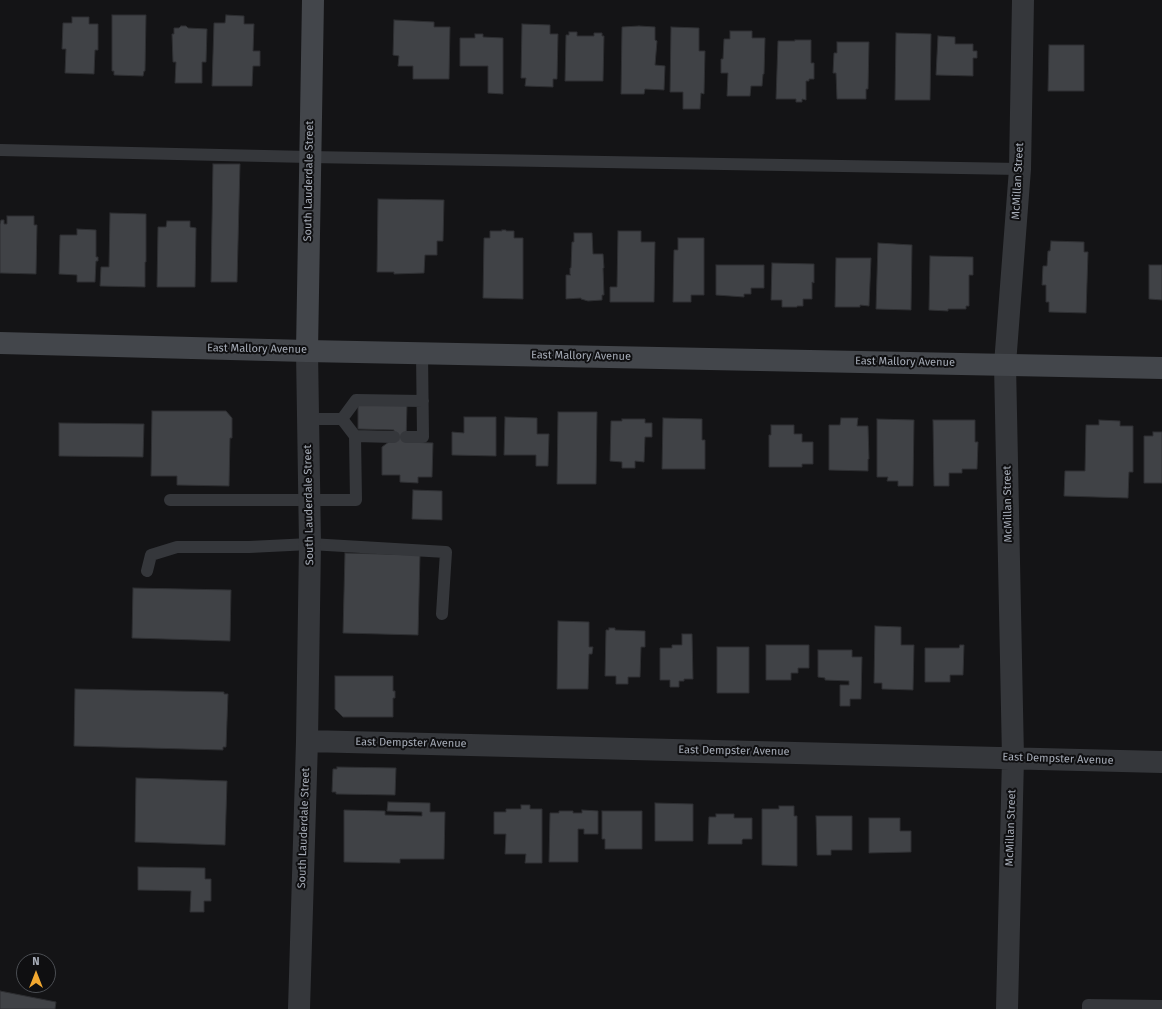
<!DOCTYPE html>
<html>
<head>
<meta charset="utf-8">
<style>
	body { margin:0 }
	#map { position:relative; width:1162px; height:1009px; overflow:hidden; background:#141416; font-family:"Fira Sans",sans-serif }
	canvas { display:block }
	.north { position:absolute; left:16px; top:953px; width:40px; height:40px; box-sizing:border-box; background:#0f0f11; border:1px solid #4b4e53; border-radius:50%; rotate:0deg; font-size:11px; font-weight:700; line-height:16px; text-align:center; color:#a6acb7 }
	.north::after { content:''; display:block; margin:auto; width:14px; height:18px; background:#f2a830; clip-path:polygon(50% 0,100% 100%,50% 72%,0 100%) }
</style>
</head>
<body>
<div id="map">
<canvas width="1162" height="1009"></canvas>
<div class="north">N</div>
</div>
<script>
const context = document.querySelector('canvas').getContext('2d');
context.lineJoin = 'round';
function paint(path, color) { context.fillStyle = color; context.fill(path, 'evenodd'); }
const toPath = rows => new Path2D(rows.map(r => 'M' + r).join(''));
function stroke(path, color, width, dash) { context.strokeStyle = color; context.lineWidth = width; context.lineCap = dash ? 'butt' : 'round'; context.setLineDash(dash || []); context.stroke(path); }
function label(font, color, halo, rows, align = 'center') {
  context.font = font + ' "Fira Sans",sans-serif'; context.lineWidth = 4; context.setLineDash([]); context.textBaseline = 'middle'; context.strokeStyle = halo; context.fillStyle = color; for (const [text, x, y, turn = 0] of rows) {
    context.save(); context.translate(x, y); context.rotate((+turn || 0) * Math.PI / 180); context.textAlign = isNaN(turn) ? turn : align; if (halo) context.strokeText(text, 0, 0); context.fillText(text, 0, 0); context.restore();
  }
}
const building = toPath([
	[112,15,146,15,145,71,144,71,143,76,114,75,114,71,112,71,112,15],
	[226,15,244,16,244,24,254,24,253,51,260,51,260,66,253,66,252,86,212,86,214,23,225,23,226,15],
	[72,17,89,17,89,24,98,24,98,50,95,50,94,74,65,73,66,49,62,49,63,23,72,23,72,17],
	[394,20,434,22,434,27,450,27,449,79,413,79,413,66,398,66,399,56,393,55,394,20],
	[522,24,550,25,550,34,558,34,557,79,553,79,553,87,525,86,526,78,521,78,522,24],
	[181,26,186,26,188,28,207,29,206,62,202,62,202,83,175,83,176,62,173,62,172,34,174,34,174,28,179,28,181,26],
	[639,26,655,27,655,40,657,41,655,65,665,66,664,90,645,89,644,94,621,94,622,27,639,26],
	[671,27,699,28,699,51,705,51,704,94,701,93,700,109,683,109,683,92,670,92,671,27],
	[730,31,752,31,752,38,765,38,764,74,763,74,762,86,751,86,750,96,727,96,728,73,721,73,721,59,723,59,724,39,730,39,730,31],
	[569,32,577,32,577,36,594,36,594,33,602,33,602,36,604,36,603,81,565,81,566,35,569,35,569,32],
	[896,33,931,34,930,100,895,100,896,33],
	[475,34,483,34,483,37,503,38,503,94,488,93,488,66,460,66,460,38,475,38,475,34],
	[938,36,955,37,955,44,973,44,973,51,977,51,977,58,973,58,973,76,936,75,938,36],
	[795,40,811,40,811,63,814,63,814,79,809,79,809,81,806,81,806,100,802,99,802,102,796,102,796,99,776,99,778,41,795,41,795,40],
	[837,42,869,42,868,89,866,89,866,99,837,99,836,73,833,73,834,53,837,53,837,42],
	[1049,45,1084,45,1084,91,1048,91,1049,45],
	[213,164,240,164,237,282,211,282,213,164],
	[378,199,444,200,443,241,437,241,437,255,425,255,424,273,394,274,394,272,377,272,378,199],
	[110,213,146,214,146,262,145,262,145,287,100,286,101,267,109,267,110,213],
	[7,216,34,216,34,225,37,225,36,274,0,273,0,224,1,220,4,220,4,224,7,224,7,216],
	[167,221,190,221,190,227,196,228,195,287,157,287,158,227,166,227,167,221],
	[77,229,96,230,96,257,98,257,98,261,96,261,95,282,77,282,77,275,59,274,60,235,77,235,77,229],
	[502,230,506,230,506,231,514,231,514,238,523,238,523,299,483,298,484,238,490,238,490,231,502,231,502,230],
	[618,231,641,231,641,242,655,242,654,302,610,302,610,287,617,287,618,231],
	[574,233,592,233,593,254,603,254,604,268,603,268,604,295,602,295,602,300,588,301,581,299,581,298,566,299,566,275,571,275,570,274,570,268,571,268,572,242,574,242,574,233],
	[678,238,704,238,704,295,691,295,691,302,673,302,674,250,678,250,678,238],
	[1051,241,1084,242,1084,252,1088,252,1086,313,1049,312,1049,302,1046,302,1046,285,1042,285,1043,266,1047,266,1048,251,1050,251,1051,241],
	[878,243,912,245,911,310,876,309,878,243],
	[930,256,973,257,973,275,969,275,969,306,966,306,966,309,948,309,948,311,929,310,930,256],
	[836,258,871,258,869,306,860,305,860,307,835,307,836,258],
	[772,263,814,264,814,283,812,282,812,299,803,299,803,306,797,306,797,307,782,307,782,300,771,300,772,263],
	[716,265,764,265,764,288,751,288,751,294,744,294,744,297,716,295,716,265],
	[1149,265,1162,265,1162,300,1149,299,1149,265],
	[358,403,407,404,406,442,433,443,432,477,418,477,418,483,400,482,400,475,382,475,382,447,390,441,394,441,394,430,358,429,358,403],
	[152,411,226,411,232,418,232,438,230,438,229,486,177,485,177,476,151,476,152,411],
	[558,412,597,412,596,484,557,484,558,412],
	[464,417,496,417,496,456,452,455,452,432,464,433,464,417],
	[505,417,537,418,537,434,549,434,548,466,536,466,536,455,504,455,505,417],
	[663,418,702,419,702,440,705,440,705,469,662,469,663,418],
	[841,418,858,418,857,426,868,426,869,459,868,459,868,471,829,470,829,425,840,425,841,418],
	[622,419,645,419,645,423,652,423,652,437,645,437,644,462,635,461,635,468,622,468,622,462,610,461,611,421,622,421,622,419],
	[877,419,914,420,913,486,898,486,898,481,887,481,888,477,877,477,877,419],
	[933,420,975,420,975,442,978,442,977,469,962,469,962,473,949,473,949,486,934,486,933,420],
	[1099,420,1120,421,1120,426,1133,426,1133,472,1129,472,1128,498,1064,496,1065,471,1085,471,1086,425,1099,425,1099,420],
	[59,423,144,424,143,457,59,456,59,423],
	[771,425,794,425,794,434,802,434,802,442,813,442,813,464,802,464,802,467,769,467,769,435,771,435,771,425],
	[1153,432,1162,432,1162,483,1144,483,1144,436,1153,436,1153,432],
	[413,490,442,491,442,520,412,519,413,490],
	[345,553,420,555,418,635,343,633,345,553],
	[133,588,231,590,230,641,132,638,133,588],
	[558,621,589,622,589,647,593,647,592,654,589,654,588,689,557,689,558,621],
	[875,626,901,627,901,645,914,645,913,690,882,689,882,683,874,683,875,626],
	[609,628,615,628,615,630,645,631,645,647,641,647,640,677,628,677,628,684,616,684,616,676,605,676,606,630,609,630,609,628],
	[682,634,692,634,693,679,684,679,684,681,679,681,679,687,670,687,670,680,660,680,660,648,672,648,672,645,682,645,682,634],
	[766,645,809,645,809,668,798,668,798,673,791,673,791,680,766,680,766,645],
	[960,645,964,645,963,675,950,675,950,682,925,682,925,648,959,648,960,645],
	[717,647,749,647,749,693,717,693,717,647],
	[818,650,852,650,852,657,862,657,861,699,850,699,850,706,840,706,840,685,849,685,849,681,825,680,825,678,818,677,818,650],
	[335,676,393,676,393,691,395,691,395,698,393,698,393,717,343,717,335,709,335,676],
	[75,689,224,692,224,694,228,694,226,747,223,747,223,750,74,746,75,689],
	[337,767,396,768,395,795,336,794,336,792,332,792,333,769,337,769,337,767],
	[136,778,227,781,225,845,135,842,136,778],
	[388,802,430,803,430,812,445,812,444,859,400,859,400,863,344,862,344,810,385,811,385,815,422,816,422,812,387,811,388,802],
	[655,803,693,804,693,841,655,841,655,803],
	[521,805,530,805,530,809,542,809,542,863,525,863,526,854,505,854,506,834,494,834,494,812,506,812,506,809,521,809,521,805],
	[779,806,794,806,794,816,797,816,797,866,762,865,762,809,779,809,779,806],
	[582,810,598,811,598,834,584,834,584,829,578,829,578,862,549,862,550,813,559,813,559,811,573,811,573,813,582,813,582,810],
	[602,811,642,811,642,849,605,849,605,839,602,839,602,811],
	[716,814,734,814,734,818,752,818,752,839,743,839,742,840,742,844,708,844,709,817,716,817,716,814],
	[816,816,852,816,852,850,831,850,831,855,817,855,816,816],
	[869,818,900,818,900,831,911,831,911,852,869,853,869,818],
	[138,867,205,868,205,879,211,879,211,901,204,901,204,912,190,912,191,891,138,890,138,867],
	[0,991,56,1002,55,1009,0,1009,0,991]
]);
const lane = toPath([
	[0,150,309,157,1020,169],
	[308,419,342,419,355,436,394,437],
	[342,419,356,400,423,401],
	[406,437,423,437,422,353],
	[170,500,356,500,355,436],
	[147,571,151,555,177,547,249,547,310,544,446,552,442,614],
	[1088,1009,1088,1005,1162,1006]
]);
const street = toPath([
	[307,741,1162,762],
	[299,1009,307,741,310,544,307,351],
	[1007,1009,1013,758,1005,364,1020,169,1023,0]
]);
const secondary = toPath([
	[0,343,307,351,1162,368],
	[307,351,313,0]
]);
const streetNames = [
	["South Lauderdale Street",309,181,-89],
	["McMillan Street",1018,181,-87],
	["East Mallory Avenue",257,349,1],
	["East Mallory Avenue",581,356,1],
	["East Mallory Avenue",905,362,1],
	["McMillan Street",1008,504,-91],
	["South Lauderdale Street",309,505,-91],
	["East Dempster Avenue",411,743,1],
	["East Dempster Avenue",734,751,1],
	["East Dempster Avenue",1058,759,2],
	["South Lauderdale Street",304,828,-88],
	["McMillan Street",1011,828,-88]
];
paint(building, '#404246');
stroke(building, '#2e2f32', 1);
stroke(lane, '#35373b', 12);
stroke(street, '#35373b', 22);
stroke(secondary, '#43464b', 22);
label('11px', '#a6acb7', '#0f0f11', streetNames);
</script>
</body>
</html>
